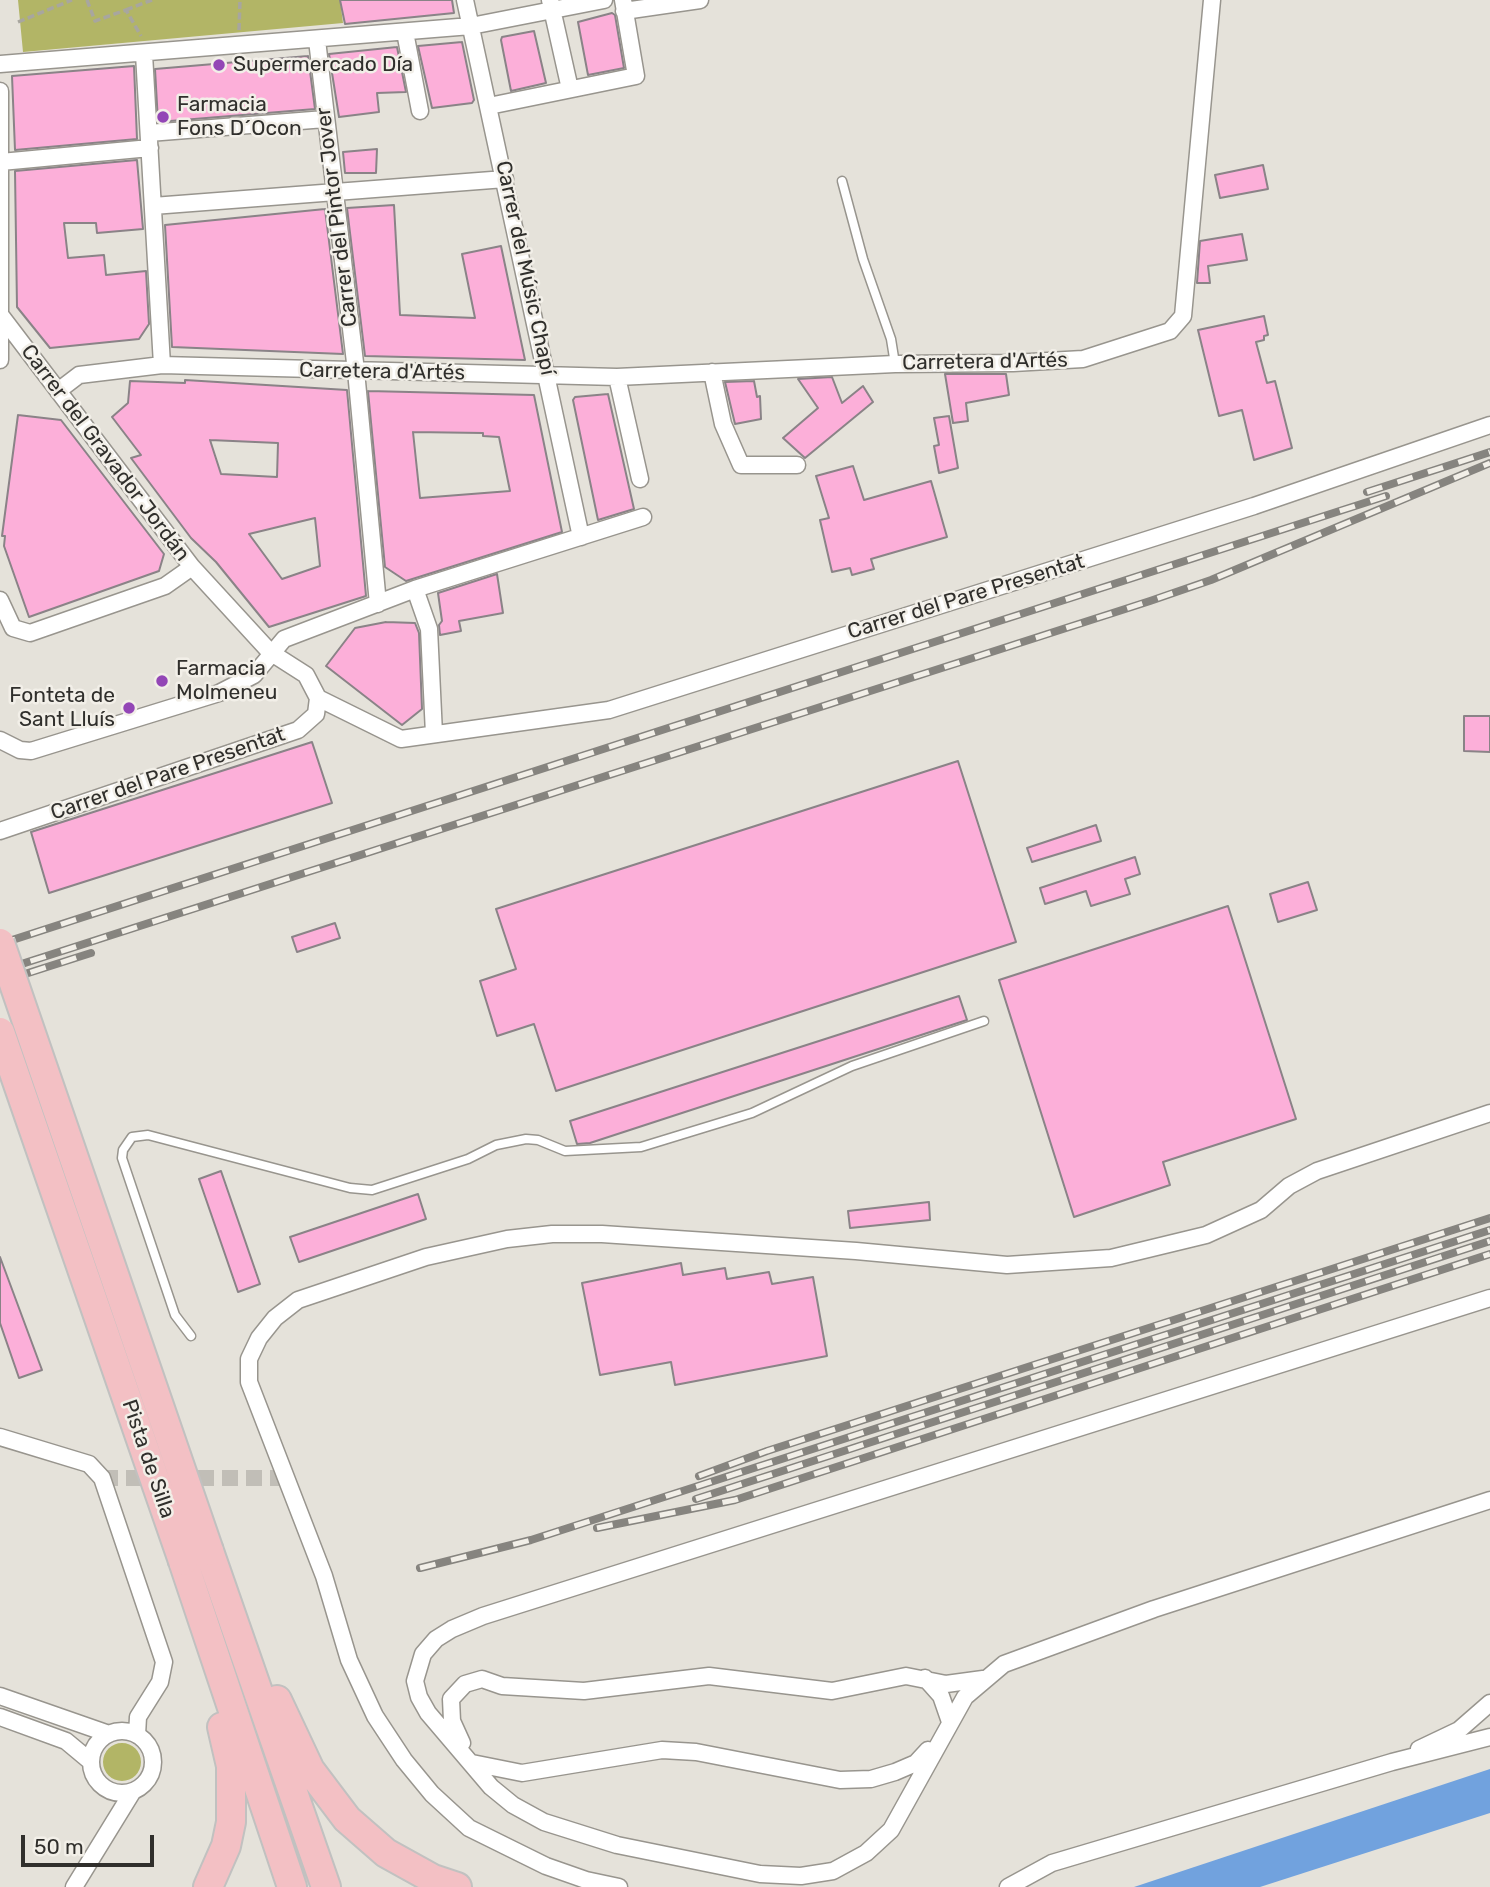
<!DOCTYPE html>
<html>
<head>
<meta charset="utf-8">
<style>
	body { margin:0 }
	#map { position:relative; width:1490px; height:1887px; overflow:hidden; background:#e5e2da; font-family:Rubik,sans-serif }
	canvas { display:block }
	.scale { position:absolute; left:21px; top:1835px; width:133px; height:32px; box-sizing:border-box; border:4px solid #302f2c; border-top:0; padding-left:9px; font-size:21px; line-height:24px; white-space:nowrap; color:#302f2c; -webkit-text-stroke:5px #f2efe8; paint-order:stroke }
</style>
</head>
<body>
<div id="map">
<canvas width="1490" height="1887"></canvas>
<div class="scale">50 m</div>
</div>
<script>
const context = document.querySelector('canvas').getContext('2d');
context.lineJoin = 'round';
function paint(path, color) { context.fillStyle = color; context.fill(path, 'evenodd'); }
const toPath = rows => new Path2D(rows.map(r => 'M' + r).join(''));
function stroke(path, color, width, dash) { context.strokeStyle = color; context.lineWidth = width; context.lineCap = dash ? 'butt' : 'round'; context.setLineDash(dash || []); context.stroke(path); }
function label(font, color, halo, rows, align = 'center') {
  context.font = font + ' Rubik,sans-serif'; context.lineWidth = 5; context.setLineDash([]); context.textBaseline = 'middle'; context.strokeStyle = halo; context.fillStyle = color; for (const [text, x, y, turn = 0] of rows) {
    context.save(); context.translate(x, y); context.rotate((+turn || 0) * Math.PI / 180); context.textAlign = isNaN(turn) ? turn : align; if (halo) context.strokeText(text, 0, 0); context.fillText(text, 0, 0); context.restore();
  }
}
const green = toPath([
	[18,0,340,0,343,23,23,52],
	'103 1762a19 19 0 1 1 38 0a19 19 0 1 1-38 0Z'
]);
const water = toPath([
	[1490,1769,1490,1813,1260,1887,1134,1887]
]);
const building = toPath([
	[340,0,452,0,454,13,345,24,340,0],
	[612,13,615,15,624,68,588,75,578,22,612,13],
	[534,31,546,83,511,91,501,40,502,37,534,31],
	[462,42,474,100,472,103,432,108,418,46,462,42],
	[397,47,406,92,377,93,379,112,339,117,329,54,397,47],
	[308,56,315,109,158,122,155,69,308,56],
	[134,66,137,139,15,150,12,76,134,66],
	[377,149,376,173,345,173,343,152,377,149],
	[137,160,143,229,97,233,96,223,64,223,68,258,104,255,106,275,146,271,149,324,139,339,50,348,17,307,15,171,137,160],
	[1263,165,1268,189,1220,198,1215,175,1263,165],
	[394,205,400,315,475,318,462,254,501,246,525,360,365,356,347,208,394,205],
	[325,209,343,354,172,347,165,225,325,209],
	[1242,234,1247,260,1208,266,1210,283,1197,283,1200,241,1242,234],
	[1264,316,1268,335,1264,336,1264,340,1256,342,1267,383,1275,381,1292,448,1254,460,1242,410,1219,416,1198,330,1264,316],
	[945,374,1006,374,1009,395,966,403,968,421,953,423,945,374],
	[832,377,842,403,863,386,873,402,805,458,783,438,818,408,798,379,832,377],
	[185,380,347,390,366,596,269,627,216,562,191,538,131,458,141,455,112,417,128,403,130,381,185,383,185,380],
	[210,440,278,443,277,477,221,474,210,440],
	[315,518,320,566,282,579,249,534,315,518],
	[754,381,757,397,760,396,761,419,735,424,725,382,754,381],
	[368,391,534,395,562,532,406,581,385,567,368,391],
	[413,432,483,433,483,436,499,437,510,491,420,498,413,432],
	[608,394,634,509,598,520,573,400,575,397,608,394],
	[18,415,61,420,164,554,159,571,29,617,4,546,5,536,2,536,18,415],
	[949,416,958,468,939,473,934,446,939,445,934,418,949,416],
	[853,466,864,500,931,481,947,537,871,559,874,569,852,575,850,568,832,572,820,520,829,518,816,476,853,466],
	[497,574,503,613,459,621,461,631,440,635,439,625,442,621,438,593,497,574],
	[386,622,415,623,419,633,422,709,402,725,326,666,355,628,386,622],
	[1464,716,1490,716,1490,752,1464,751,1464,716],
	[312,742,332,803,49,893,31,832,312,742],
	[958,761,1016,942,556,1091,534,1024,497,1036,480,981,516,969,496,909,958,761],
	[1096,825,1101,841,1032,862,1027,848,1096,825],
	[1135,857,1140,874,1125,879,1130,894,1091,906,1086,891,1045,904,1040,888,1135,857],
	[1308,882,1317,910,1278,922,1270,894,1308,882],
	[1228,906,1296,1119,1163,1162,1170,1185,1074,1217,999,980,1228,906],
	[335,923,340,938,297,952,292,937,335,923],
	[959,996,967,1020,590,1143,577,1144,570,1121,959,996],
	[221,1171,260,1284,238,1292,199,1179,221,1171],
	[418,1194,426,1219,299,1262,290,1237,418,1194],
	[929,1202,930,1220,850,1228,848,1211,929,1202],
	[0,1257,42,1370,19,1378,0,1323,0,1257],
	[681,1263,683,1275,725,1268,727,1279,769,1272,772,1284,813,1277,827,1356,675,1385,671,1362,600,1375,582,1283,681,1263]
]);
const streetTunnel = toPath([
	[102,1478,287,1478]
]);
const path = toPath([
	[87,0,95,21,126,10,141,36],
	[126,10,152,0],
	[18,22,72,0],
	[239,30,240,0]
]);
const lane = toPath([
	[842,181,863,259,891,339,895,364],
	[191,1336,175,1315,122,1158,123,1150,132,1137,148,1135,350,1188,372,1190,468,1159,496,1145,526,1139,538,1140,565,1151,641,1147,752,1113,852,1066,984,1021]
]);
const street = toPath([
	[465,0,581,537],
	[550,0,570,89],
	[624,11,700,0],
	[405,32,420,111],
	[317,40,356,371,378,604],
	[144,54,162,365],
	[0,64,471,26,604,0],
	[0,91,0,360],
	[489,106,636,76,623,0],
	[149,133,325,119],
	[1,162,150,148],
	[153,206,505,179],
	[712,372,723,424,741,465,797,465],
	[617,377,640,479],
	[58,391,79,375,162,365,617,377,895,364,1013,363,1083,359,1170,331,1183,316,1212,0],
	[415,589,429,629,434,734],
	[0,600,13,628,30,633,165,586,192,567],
	[318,698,401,739,609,710,1254,506,1490,425],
	[0,740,20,750,31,751,219,693,254,675,284,639,415,589,643,517],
	[0,831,298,730,316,714,318,698,306,675,270,652,192,567,2,317],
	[1490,1298,483,1616,452,1629,436,1639,423,1654,415,1681,419,1697,428,1713,491,1787,513,1805,544,1822,617,1845,760,1874,801,1876,833,1871,866,1853,891,1830,965,1697,1004,1664,1154,1609,1490,1500],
	[0,1437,89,1464,102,1478,164,1662,160,1682,138,1717,137,1735],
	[925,1678,941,1696,950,1722],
	[0,1696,109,1734],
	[0,1717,66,1741,90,1761],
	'91 1762a31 31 0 1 1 62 0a31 31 0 1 1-62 0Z',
	[462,1743,452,1721,451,1699,465,1684,482,1679,502,1686,584,1691,709,1676,832,1691,906,1676,946,1684,983,1679],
	[1419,1749,1459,1730,1490,1703],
	[472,1763,522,1773,662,1750,696,1752,840,1780,871,1779,895,1772,916,1763,928,1750],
	[74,1887,133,1791],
	[619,1887,586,1880,546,1866,469,1828,432,1794,404,1760,375,1716,349,1660,324,1576,249,1382,249,1359,259,1338,275,1318,298,1300,426,1257,507,1239,552,1234,602,1234,856,1251,1007,1265,1111,1258,1206,1235,1261,1210,1289,1186,1317,1171,1490,1113],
	[1008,1887,1052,1863,1392,1762,1490,1737]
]);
const highway = toPath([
	[209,1551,326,1887],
	[183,1561,292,1887],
	[277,1700,310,1770,347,1819,386,1853,433,1879,457,1887],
	[208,1887,226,1846,231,1822,231,1766,222,1727]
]);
const rail = toPath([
	[1367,492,1490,452],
	[0,944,1386,496],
	[0,971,1150,601,1211,580,1490,463],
	[0,982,91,953],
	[699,1476,767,1451,1490,1218],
	[696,1499,1490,1241],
	[597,1528,735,1500,1490,1254],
	[420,1568,531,1540,1490,1230]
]);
const highwayBridge = toPath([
	[0,943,209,1551],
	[0,1032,183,1561]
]);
const markers = [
	[219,65,7,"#9346b6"],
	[163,117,7,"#9346b6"],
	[162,681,7,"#9346b6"],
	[129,708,7,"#9346b6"]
];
const poiNames = [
	["Supermercado Día",233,65],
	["Farmacia",177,105],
	["Fons D´Ocon",177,129],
	["Farmacia",176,669],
	["Molmeneu",176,693],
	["Fonteta de",115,696,"right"],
	["Sant Lluís",115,720,"right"]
];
const streetNames = [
	["Carrer del Pintor Jover",337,217,-97],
	["Carrer del Músic Chapí",525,268,78],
	["Carretera d'Artés",985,362,-1],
	["Carretera d'Artés",382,372,1],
	["Carrer del Gravador Jordán",105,453,53],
	["Carrer del Pare Presentat",966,597,-17],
	["Carrer del Pare Presentat",168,774,-19],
	["Pista de Silla",148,1459,71]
];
paint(green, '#b2b566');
paint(water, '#71a2de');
paint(building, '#fcafd9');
stroke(building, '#8a8387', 2);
stroke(streetTunnel, '#c1beb7', 16, [16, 8]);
stroke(lane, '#98958e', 11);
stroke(street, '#98958e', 19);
stroke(highway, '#c1c1c0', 32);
stroke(path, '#a8a69f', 3.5, [7, 3.5]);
stroke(lane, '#fff', 8);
stroke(street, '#fff', 16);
stroke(highway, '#f3c0c4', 28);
stroke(rail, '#86847f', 8);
stroke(rail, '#f2efe8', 5, [16]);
stroke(highwayBridge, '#c1c1c0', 32, []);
stroke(highwayBridge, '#f3c0c4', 28);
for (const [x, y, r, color] of markers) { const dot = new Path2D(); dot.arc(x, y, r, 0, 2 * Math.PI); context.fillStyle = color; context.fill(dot); stroke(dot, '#f2efe8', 2.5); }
label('21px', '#302f2c', '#f2efe8', poiNames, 'left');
label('21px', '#302f2c', '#f2efe8', streetNames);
</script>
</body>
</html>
